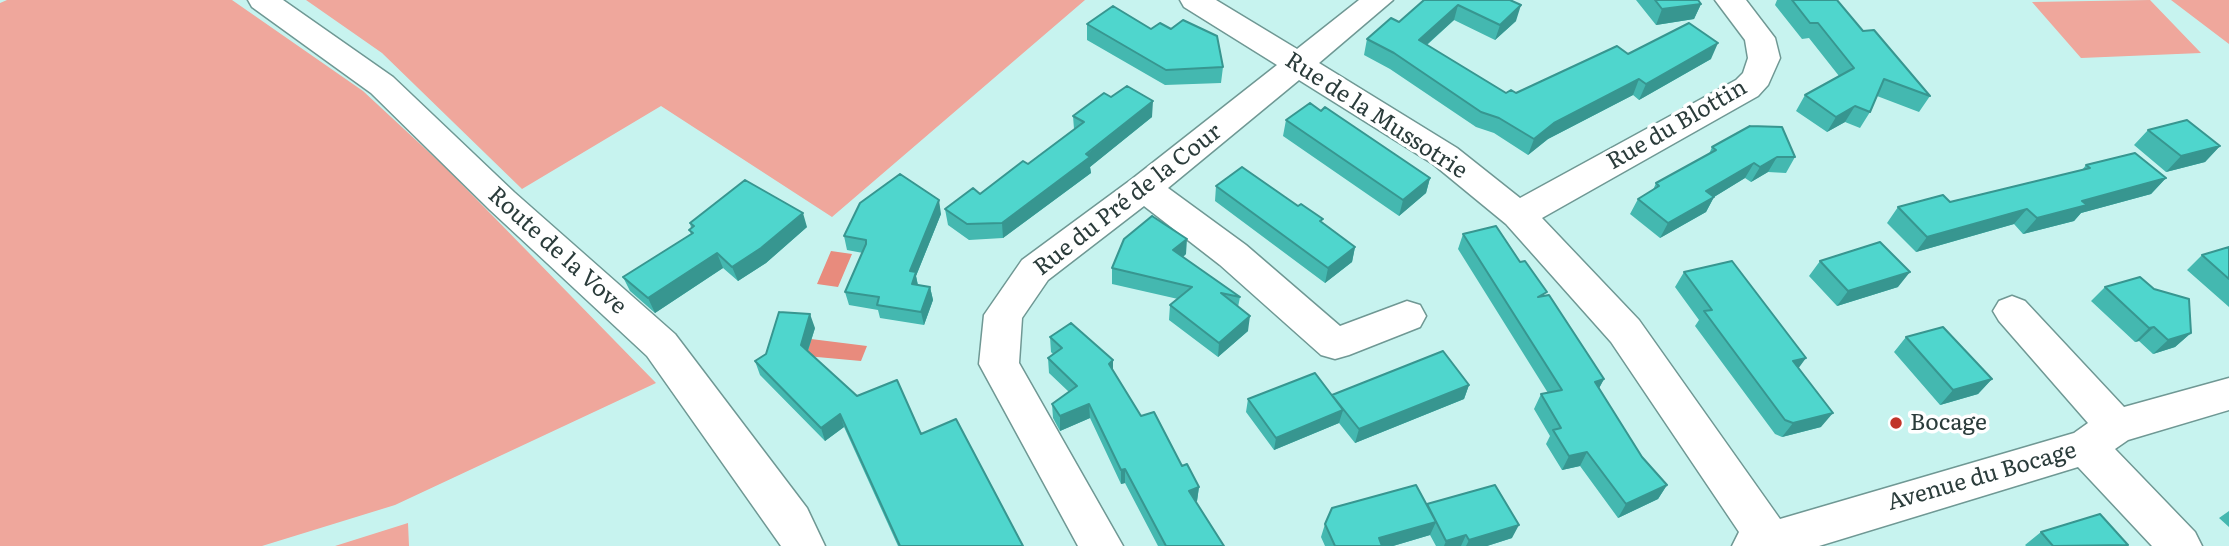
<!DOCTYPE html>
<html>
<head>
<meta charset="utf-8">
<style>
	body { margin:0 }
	canvas { display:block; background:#c7f3ef }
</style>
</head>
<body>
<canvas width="2229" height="546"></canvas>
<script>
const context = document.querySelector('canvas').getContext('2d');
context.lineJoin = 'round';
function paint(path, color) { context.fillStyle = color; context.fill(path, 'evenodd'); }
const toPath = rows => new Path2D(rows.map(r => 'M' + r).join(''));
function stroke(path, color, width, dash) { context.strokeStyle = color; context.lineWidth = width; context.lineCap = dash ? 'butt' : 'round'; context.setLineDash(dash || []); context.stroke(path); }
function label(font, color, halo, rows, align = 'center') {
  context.font = font + ' Literata,serif'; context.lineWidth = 7; context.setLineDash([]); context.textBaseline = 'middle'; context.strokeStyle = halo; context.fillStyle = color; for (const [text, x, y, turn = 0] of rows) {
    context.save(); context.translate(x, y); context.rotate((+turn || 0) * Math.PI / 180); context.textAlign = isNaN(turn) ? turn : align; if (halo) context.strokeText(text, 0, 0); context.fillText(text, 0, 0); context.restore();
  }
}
const green = toPath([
	[7,0,232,0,363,91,445,167,656,383,395,505,262,546,0,546,0,3],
	[306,0,1085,0,832,217,661,106,522,189,382,53],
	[2150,0,2201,53,2081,58,2032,2],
	[2171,0,2229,0,2229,44],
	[408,523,409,546,335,546]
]);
const water = toPath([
	[831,251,852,254,838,287,817,284],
	[811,339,867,346,861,361,806,356]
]);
const minor = toPath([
	[248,0,283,0,393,77,514,192,675,334,807,508,825,546,781,546,647,356,490,210,371,93,252,7,248,0],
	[1180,0,1216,0,1297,49,1359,0,1393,0,1319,63,1457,148,1520,198,1736,80,1743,73,1748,58,1745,40,1715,0,1746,0,1775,38,1780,58,1768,85,1758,96,1542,218,1639,320,1780,519,2074,433,2088,423,1999,321,1993,311,1999,301,2012,296,2025,301,2124,407,2229,378,2229,410,2128,440,2115,449,2195,532,2202,546,2152,546,2078,467,1819,546,1732,546,1739,532,1611,342,1506,224,1433,164,1299,80,1168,188,1246,245,1340,326,1407,301,1420,305,1426,316,1420,327,1349,355,1335,359,1321,355,1220,265,1144,206,1048,280,1022,318,1019,363,1123,546,1078,546,979,364,984,315,1022,260,1132,179,1277,65,1184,7,1180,0]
]);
const wall = toPath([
	[1424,0,1510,0,1516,21,1495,40,1454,20,1427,45,1506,93,1516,93,1628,54,1711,59,1639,100,1633,95,1548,139,1528,155,1494,133,1476,127,1390,69,1364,55,1367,39,1399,22],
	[1636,0,1698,0,1701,4,1694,19,1656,25],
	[1777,0,1837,0,1863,31,1930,96,1919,112,1877,96,1870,112,1860,128,1845,122,1827,132,1796,111,1805,95,1839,76,1809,38,1802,39,1775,5],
	[1087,24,1151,29,1223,67,1221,83,1165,85,1087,40],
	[1111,97,1152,117,1090,167,1091,173,1003,238,969,240,948,225,945,209,980,194,1028,164,1074,129,1073,116],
	[1286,120,1430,178,1426,193,1399,216,1283,136],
	[2148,130,2220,146,2205,162,2166,172,2134,145],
	[1712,147,1795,157,1786,173,1768,172,1751,182,1745,178,1714,197,1706,212,1660,238,1630,214,1638,199,1653,190,1656,183,1709,154],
	[2086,165,2166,178,2151,194,2081,213,2074,221,2023,234,2014,224,1916,252,1887,223,1898,207,1950,202,2082,170],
	[1216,186,1322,223,1355,247,1352,262,1325,283,1215,201],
	[941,214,916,276,918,285,930,287,933,300,924,325,880,318,878,310,849,305,845,292,863,253,847,250,844,236],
	[690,223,807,227,766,263,738,281,723,268,655,313,630,291,623,277,691,234,689,230,691,228],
	[1463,234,1520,262,1545,296,1604,379,1599,388,1642,457,1667,485,1658,499,1618,518,1580,466,1562,470,1546,444,1550,436,1534,409,1541,394,1548,393,1458,249],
	[2229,247,2229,307,2187,270,2202,255],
	[1186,254,1183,257,1240,297,1238,307,1248,331,1218,357,1169,320,1170,305,1178,299,1112,284,1112,268],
	[1820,261,1898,287,1837,306,1809,276],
	[1684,272,1821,427,1782,437,1775,434,1695,326,1699,320,1675,287],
	[2105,287,2191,333,2175,347,2153,354,2139,341,2135,342,2091,301],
	[815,328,808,351,857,396,921,434,1023,546,898,546,844,427,825,441,760,375,755,361,766,354],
	[1050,337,1113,360,1113,371,1141,416,1199,487,1197,501,1196,502,1224,546,1158,546,1125,483,1121,484,1090,418,1060,431,1053,418,1052,404,1069,392,1049,373,1048,358,1053,354,1051,352],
	[1906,337,1992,379,1978,394,1940,405,1894,352],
	[1469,385,1464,399,1355,443,1339,423,1274,450,1246,412,1248,399,1332,396],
	[1427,505,1512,538,1487,546,1436,546,1430,535,1393,546,1325,546,1321,537,1325,524],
	[2229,511,2229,527,2219,518],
	[2041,532,2127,546,2026,546,2025,545]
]);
const shadedWall = toPath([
	[1701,4,1694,19,1656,25,1662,9],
	[1458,5,1454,20,1415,55,1419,40],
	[1521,5,1516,21,1495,40,1500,25],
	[1718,43,1711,59,1639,100,1646,84],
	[1639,79,1633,95,1548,139,1528,155,1534,139,1554,123],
	[1153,101,1152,117,1090,167,1091,173,1003,238,1002,223],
	[1855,106,1845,122,1827,132,1836,117],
	[2220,146,2205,162,2166,172,2181,156],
	[1777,157,1768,172,1751,182,1760,167],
	[1754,163,1745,178,1714,197,1706,212,1660,238,1668,223,1706,191],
	[1430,178,1426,193,1399,216,1403,200],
	[2166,178,2151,194,2081,213,2074,221,2023,234,2037,218,2082,201],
	[939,200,941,214,916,276,918,286,914,297,910,271],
	[2027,209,2014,224,1916,252,1927,237],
	[803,213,807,227,766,263,738,281,732,267],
	[1187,239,1186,254,1172,266,1173,250],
	[1355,247,1352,262,1325,283,1328,268],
	[717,253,723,268,655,313,648,298],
	[1910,272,1898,287,1837,306,1848,291],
	[930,287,933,300,924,325,921,312],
	[810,314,815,328,805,359,801,345],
	[1250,316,1248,331,1218,357,1219,343],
	[2154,327,2139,341,2135,342,2149,328],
	[2191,333,2175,347,2153,354,2168,340],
	[1806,358,1795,373,1793,361],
	[1113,360,1113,375,1109,364],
	[1604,379,1596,394,1595,382],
	[1992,379,1978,394,1940,405,1953,390],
	[1469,385,1464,399,1355,443,1359,429],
	[1089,404,1090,418,1060,431,1060,416],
	[1343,410,1339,423,1274,450,1276,438],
	[1833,413,1821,427,1782,437,1793,423],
	[840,414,844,427,825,441,821,428],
	[1587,452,1580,466,1562,470,1569,456],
	[1125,469,1125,483,1121,484,1121,470],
	[1667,485,1658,499,1618,518,1626,504],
	[1199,487,1197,501,1188,505,1189,491],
	[1436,522,1430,535,1393,546,1376,546,1379,538],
	[1519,525,1512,538,1487,546,1466,546,1469,540],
	[1466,535,1461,546,1444,546,1446,541]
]);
const building = toPath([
	[1424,0,1510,0,1521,5,1500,25,1458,5,1419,40,1506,93,1511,90,1516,93,1617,46,1628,54,1689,23,1718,43,1646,84,1639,79,1554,123,1534,139,1499,118,1481,112,1394,53,1367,39,1391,18,1399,22,1424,0],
	[1655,0,1698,0,1701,4,1662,9,1655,0],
	[1792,0,1837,0,1863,31,1874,30,1930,96,1884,79,1870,112,1855,106,1836,117,1805,95,1854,68,1818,23,1810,23,1792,0],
	[1113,6,1151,29,1160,23,1171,29,1183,20,1217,36,1223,67,1166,70,1087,24,1113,6],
	[1127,86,1153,101,1086,154,1090,157,1002,223,967,224,945,209,973,188,980,194,1023,161,1028,164,1084,122,1073,116,1104,93,1111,97,1127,86],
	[1310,103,1321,111,1325,107,1430,178,1403,200,1286,120,1310,103],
	[2187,120,2220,146,2181,156,2148,130,2187,120],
	[1750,126,1782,127,1795,157,1777,157,1760,167,1754,163,1706,191,1714,197,1668,223,1638,199,1659,186,1656,183,1716,150,1712,147,1750,126],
	[2135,153,2166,178,2082,201,2087,205,2037,218,2027,209,1927,237,1898,207,1943,195,1950,202,2090,168,2086,165,2135,153],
	[1242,167,1298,206,1301,204,1323,219,1320,221,1355,247,1328,268,1216,186,1242,167],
	[900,174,939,200,910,271,916,272,912,284,930,287,921,312,877,305,879,297,845,292,866,244,866,240,844,236,860,203,900,174],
	[745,180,803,213,761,248,732,267,717,253,648,298,623,277,693,233,689,230,694,226,690,223,745,180],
	[1152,216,1187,239,1173,250,1240,297,1221,293,1250,316,1219,343,1170,305,1192,287,1112,268,1124,239,1152,216],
	[1496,226,1520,262,1525,261,1547,292,1538,297,1549,295,1604,379,1595,382,1642,457,1667,485,1626,504,1587,452,1569,456,1553,430,1561,428,1541,394,1562,390,1463,234,1496,226],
	[1880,242,1910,272,1848,291,1820,261,1880,242],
	[2229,247,2229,279,2202,255,2229,247],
	[1732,261,1806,358,1793,361,1833,413,1793,423,1785,420,1704,311,1712,310,1684,272,1732,261],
	[2140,277,2154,289,2189,299,2191,333,2168,340,2154,327,2149,328,2105,287,2140,277],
	[779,312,810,314,801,345,857,396,897,380,921,434,956,419,1023,546,900,546,840,414,821,428,755,361,766,354,779,312],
	[1071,323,1113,360,1109,364,1141,416,1154,412,1182,466,1187,464,1199,487,1189,491,1224,546,1166,546,1125,469,1121,470,1089,404,1060,416,1052,404,1077,386,1048,358,1062,348,1050,337,1071,323],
	[1943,327,1992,379,1953,390,1906,337,1943,327],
	[1443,351,1469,385,1359,429,1332,395,1443,351],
	[1315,373,1343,410,1276,438,1248,399,1315,373],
	[1416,485,1436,522,1379,538,1382,546,1335,546,1325,524,1332,508,1416,485],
	[1495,485,1519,525,1469,540,1466,535,1446,541,1427,504,1495,485],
	[2100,514,2128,545,2053,546,2041,532,2100,514]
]);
const markers = [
	[1896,423,7,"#c13429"]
];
const streetNames = [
	["Rue de la Mussotrie",1376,116,33],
	["Rue du Blottin",1677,125,-30],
	["Rue du Pré de la Cour",1128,200,-38],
	["Route de la Vove",557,251,42],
	["Avenue du Bocage",1982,477,-16]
];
const poiNames = [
	["Bocage",1910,423]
];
paint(green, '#efa79c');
paint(water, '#e88b7d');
stroke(minor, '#6f9894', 3);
paint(minor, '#fff');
paint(wall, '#44b8b0');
paint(shadedWall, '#379690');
paint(building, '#4fd6cd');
stroke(building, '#379690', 2);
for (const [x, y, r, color] of markers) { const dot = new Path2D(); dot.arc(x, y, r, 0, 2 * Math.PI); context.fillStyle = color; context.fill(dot); stroke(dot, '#fff', 2.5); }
label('23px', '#2b3c3b', '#fff', streetNames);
label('23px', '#2b3c3b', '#fff', poiNames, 'left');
</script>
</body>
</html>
